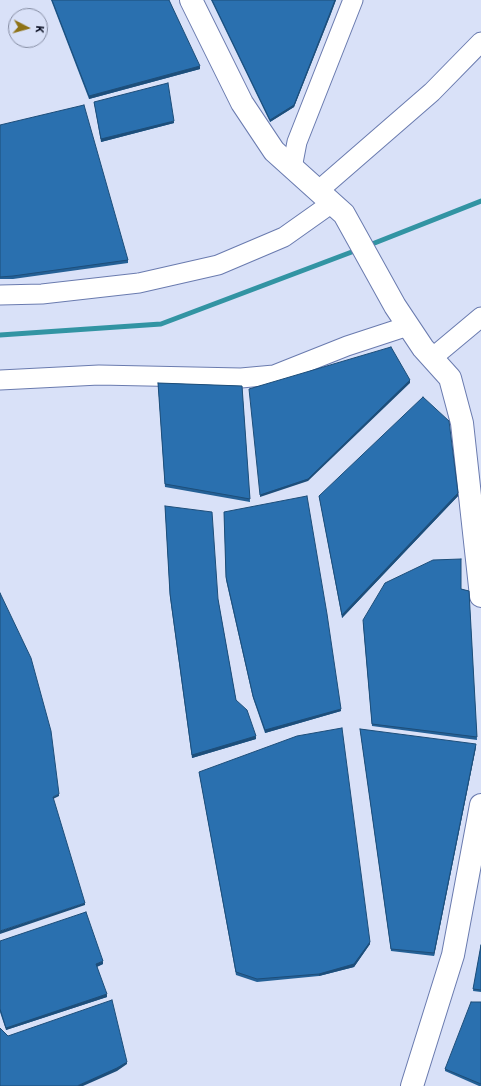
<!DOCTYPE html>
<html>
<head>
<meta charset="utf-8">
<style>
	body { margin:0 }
	#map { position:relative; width:481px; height:1086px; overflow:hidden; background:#d9e1f8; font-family:Roboto,sans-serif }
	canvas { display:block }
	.north { position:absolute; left:8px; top:8px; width:40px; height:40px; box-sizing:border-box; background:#d9e1f8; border:1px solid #858ca2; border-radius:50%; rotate:96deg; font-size:11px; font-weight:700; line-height:16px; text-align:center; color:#080d20 }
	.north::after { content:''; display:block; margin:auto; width:14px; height:18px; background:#8e7216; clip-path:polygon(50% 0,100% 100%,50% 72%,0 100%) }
</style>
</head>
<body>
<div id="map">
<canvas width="481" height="1086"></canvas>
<div class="north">K</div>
</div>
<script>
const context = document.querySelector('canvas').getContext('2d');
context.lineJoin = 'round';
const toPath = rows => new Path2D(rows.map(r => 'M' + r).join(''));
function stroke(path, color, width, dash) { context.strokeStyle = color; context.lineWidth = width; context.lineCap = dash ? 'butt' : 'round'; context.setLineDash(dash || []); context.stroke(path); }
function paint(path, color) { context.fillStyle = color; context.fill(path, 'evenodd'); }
const stream = toPath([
	[367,246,481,201],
	[0,335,161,324,357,250]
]);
const street = toPath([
	[292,168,297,142,353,0],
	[318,191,432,92,481,42],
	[0,295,42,294,139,283,218,265,284,237,332,203],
	[432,358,481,317],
	[0,380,99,375,241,378,274,375,347,346,408,326]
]);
const secondary = toPath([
	[191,0,242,103,274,151,344,214,395,306,423,348,450,378,462,423,481,596],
	[412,1086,453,955,481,805]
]);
const wall = toPath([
	[51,0,169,0,200,69,89,99],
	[211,0,336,0,330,16,294,107,270,122],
	[94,102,174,123,101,142],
	[0,125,128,260,128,263,13,279,0,279],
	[158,383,242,386,250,502,165,487],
	[319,496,458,496,342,618],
	[165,506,218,599,236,700,256,739,192,758,170,597],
	[224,512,341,711,265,733,253,698,226,580],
	[461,589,469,591,477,740,372,726,363,623],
	[360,729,476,747,434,956,391,951],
	[199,772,370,944,354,967,319,976,257,982,236,975],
	[0,941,103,964,97,967,107,997,6,1030,0,1012],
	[481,945,481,992,473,991],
	[481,1002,481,1086,479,1086,445,1071,445,1069]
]);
const shadedWall = toPath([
	[335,0,336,0,330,16,294,107,270,122,270,120],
	[200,66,200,69,89,99,89,96],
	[174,121,174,123,101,142,101,139],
	[410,380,410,383,308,481,260,497,260,495],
	[458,493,458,496,342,618,342,615],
	[341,709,341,711,265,733,265,730],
	[256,736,256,739,192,758,192,755],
	[476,744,476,747,434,956,434,953],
	[59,794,59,796,53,799,53,797],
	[85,903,85,905,0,934,0,931],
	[370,942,370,944,354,967,319,976,319,974],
	[103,961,103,964,96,967,96,964],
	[107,994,107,997,6,1030,6,1028],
	[127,1062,127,1064,117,1071,83,1086,77,1086]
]);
const building = toPath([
	[52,0,169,0,200,66,89,96,52,0],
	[212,0,335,0,330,13,294,105,270,120,212,0],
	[168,83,174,121,101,139,94,102,168,83],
	[84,105,128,260,13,276,0,277,0,125,84,105],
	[391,347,410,380,308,479,260,495,249,389,391,347],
	[158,383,242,386,250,499,165,484,158,383],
	[423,397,449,421,458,493,342,615,319,496,423,397],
	[307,496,327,614,341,709,265,730,253,696,226,577,224,512,307,496],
	[165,506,212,512,218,599,236,700,247,710,256,736,192,755,170,594,165,506],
	[461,559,461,589,469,591,477,737,372,724,363,620,385,583,433,560,461,559],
	[0,593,31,658,51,731,59,794,53,797,85,903,0,931,0,593],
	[342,728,370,942,354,964,319,974,257,979,236,972,199,772,297,736,342,728],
	[360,729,476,744,434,953,391,949,360,729],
	[86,912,103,961,96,964,107,994,6,1028,0,1009,0,941,86,912],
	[481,945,481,990,473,989,481,945],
	[112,1000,127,1062,117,1068,77,1086,0,1086,0,1028,8,1036,112,1000],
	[471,1002,481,1002,481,1084,445,1069,471,1002]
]);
stroke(stream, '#3294a3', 5);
stroke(street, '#6a7baf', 21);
stroke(secondary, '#6a7baf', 24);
stroke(street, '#fff', 19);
stroke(secondary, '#fff', 22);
paint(wall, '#246096');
paint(shadedWall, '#1d4e7a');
paint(building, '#2a70af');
stroke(building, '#1d4e7a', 1);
</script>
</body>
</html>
